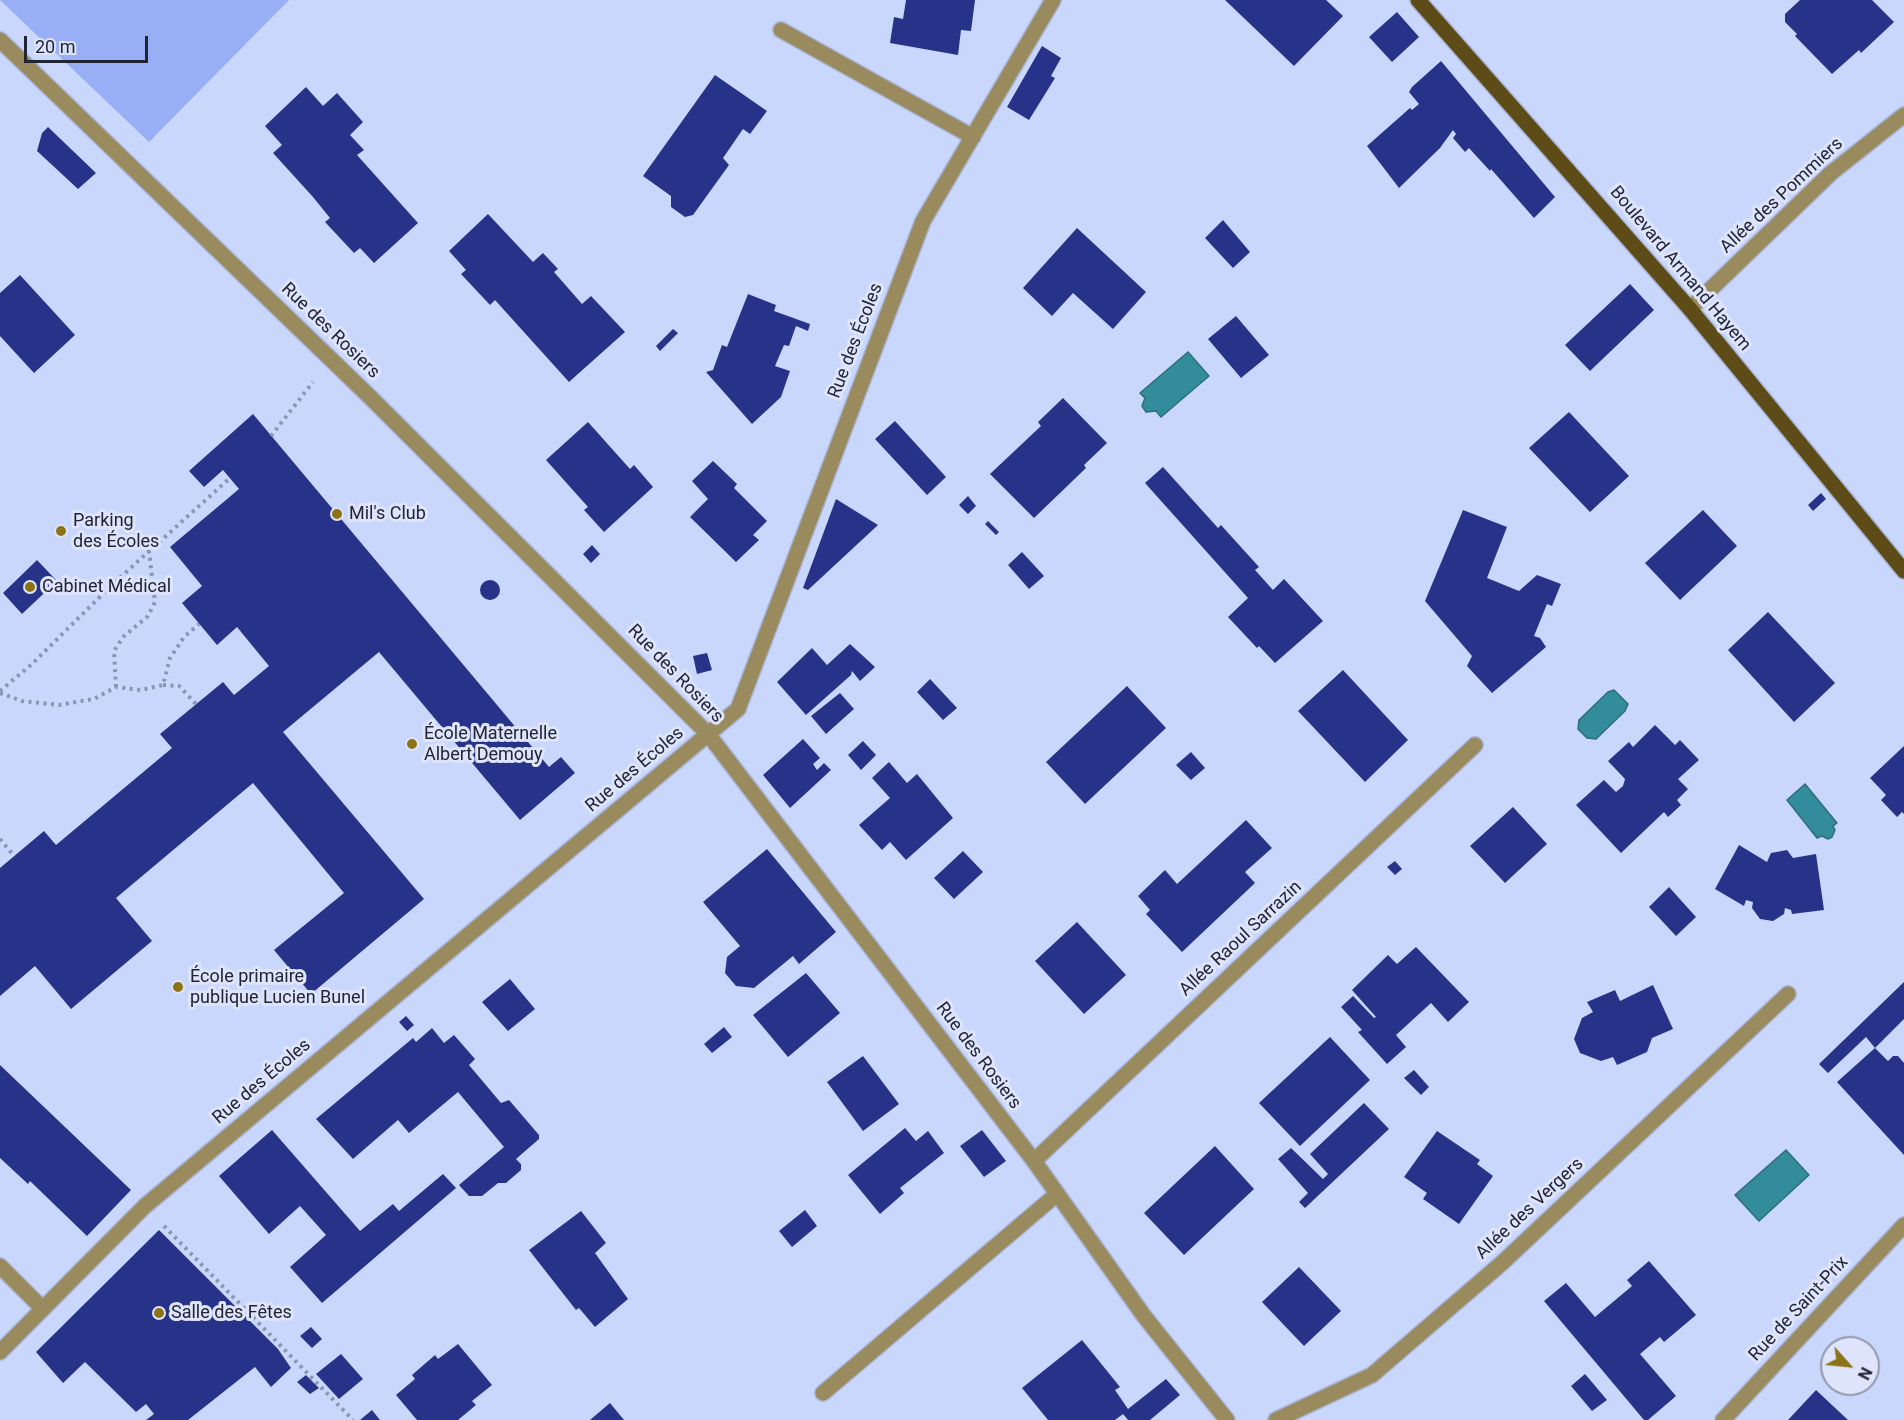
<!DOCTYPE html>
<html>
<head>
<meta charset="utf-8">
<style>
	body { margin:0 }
	#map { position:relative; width:1904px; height:1420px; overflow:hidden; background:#cad7fc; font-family:Roboto,sans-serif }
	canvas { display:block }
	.north { position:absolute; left:1820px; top:1336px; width:60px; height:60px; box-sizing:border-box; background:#dde4fb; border:2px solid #9298ab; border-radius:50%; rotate:117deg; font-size:16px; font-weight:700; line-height:24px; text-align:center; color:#212533 }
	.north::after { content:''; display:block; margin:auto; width:21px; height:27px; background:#8d7216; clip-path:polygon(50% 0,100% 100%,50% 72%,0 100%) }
	.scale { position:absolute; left:24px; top:36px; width:124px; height:27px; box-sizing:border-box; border:3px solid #212533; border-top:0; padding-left:8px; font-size:18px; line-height:21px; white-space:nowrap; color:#212533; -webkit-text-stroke:4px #dde4fb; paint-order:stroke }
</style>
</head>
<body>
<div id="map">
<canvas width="1904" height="1420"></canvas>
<div class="north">N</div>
<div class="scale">20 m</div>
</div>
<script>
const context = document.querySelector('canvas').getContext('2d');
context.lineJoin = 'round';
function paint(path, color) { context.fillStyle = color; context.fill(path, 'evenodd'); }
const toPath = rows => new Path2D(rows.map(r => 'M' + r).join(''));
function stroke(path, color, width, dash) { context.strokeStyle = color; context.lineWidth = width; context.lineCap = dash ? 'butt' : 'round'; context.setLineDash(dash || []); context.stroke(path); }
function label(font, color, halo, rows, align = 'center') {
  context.font = font + ' Roboto,sans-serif'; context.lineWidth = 6; context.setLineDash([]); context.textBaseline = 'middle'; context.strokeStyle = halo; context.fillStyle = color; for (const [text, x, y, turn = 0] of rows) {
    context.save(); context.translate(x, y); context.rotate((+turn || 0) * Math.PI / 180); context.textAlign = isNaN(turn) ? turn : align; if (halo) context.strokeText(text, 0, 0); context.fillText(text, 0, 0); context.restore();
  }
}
const green = toPath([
	[0,0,289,0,149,142]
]);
const water = toPath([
	[1188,352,1209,376,1161,417,1156,411,1146,412,1142,406,1145,398,1140,393,1188,352],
	[1614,690,1628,704,1625,711,1596,739,1587,738,1578,729,1579,720,1608,692,1614,690],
	[1805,784,1837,823,1833,826,1835,830,1832,837,1828,839,1822,836,1817,838,1787,800,1805,784],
	[1786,1150,1809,1175,1759,1221,1735,1195,1786,1150]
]);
const building = toPath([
	[906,0,975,0,971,31,961,30,958,55,890,43,894,17,903,19],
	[1225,0,1326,0,1343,16,1294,66],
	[1800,0,1872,0,1894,22,1861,53,1859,50,1832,74,1795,36,1797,34,1785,22,1785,14],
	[1397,12,1419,37,1392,62,1369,37],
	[1042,46,1061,58,1051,76,1055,78,1029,120,1007,107],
	[1441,61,1555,197,1534,218,1491,169,1490,171,1469,148,1465,152,1453,138,1456,134,1453,130,1440,148,1399,188,1367,146,1410,108,1412,110,1419,104,1409,92,1412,87],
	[715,75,767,111,750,134,743,129,723,158,729,165,693,215,685,217,671,207,671,196,643,176],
	[306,87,323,106,337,93,363,122,350,135,364,150,357,155,418,223,374,263,360,248,354,253,325,222,330,218,313,197,273,153,282,145,265,126],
	[48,127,96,173,78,189,37,151,42,133],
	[488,214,533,262,543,253,558,269,554,272,582,304,591,296,625,332,569,382,495,300,490,305,461,274,466,270,449,251],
	[1223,220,1250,252,1233,268,1205,238],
	[1077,228,1146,292,1113,329,1073,293,1052,316,1023,288],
	[20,275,75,335,34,373,0,336,0,293],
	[1630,284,1654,310,1590,371,1565,345],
	[748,294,776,305,774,311,810,324,808,331,796,326,789,346,784,345,775,366,790,371,781,397,752,424,706,372,713,370,722,345,727,347],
	[1236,316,1269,355,1241,378,1208,339],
	[673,329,678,333,660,351,656,346],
	[1063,398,1107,443,1084,465,1086,468,1034,518,990,474,1041,426,1038,422],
	[1569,412,1629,476,1590,512,1529,448],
	[253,414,549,767,561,757,575,773,520,820,379,652,283,732,424,899,311,994,274,950,344,893,253,783,116,898,152,941,71,1009,35,966,0,996,0,868,44,831,56,845,172,748,160,734,223,682,234,695,269,666,237,627,217,645,182,603,202,586,170,547,239,489,223,470,204,487,189,471],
	[895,421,946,477,927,495,875,439],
	[588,422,630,469,634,465,653,487,604,532,584,510,588,507,546,460],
	[713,461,737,484,734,488,767,521,753,535,759,540,736,562,690,517,708,499,692,481],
	[1163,467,1218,528,1221,525,1259,567,1255,570,1273,590,1284,579,1323,621,1275,663,1259,646,1257,648,1228,617,1248,598,1145,483],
	[1821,493,1826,499,1813,511,1808,505],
	[968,496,976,506,968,514,959,505],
	[836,499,878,525,808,590,803,588],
	[1463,510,1507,527,1487,578,1519,591,1537,575,1561,584,1552,606,1547,604,1534,636,1540,638,1546,647,1492,693,1467,666,1472,656,1425,601],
	[1703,510,1737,546,1680,600,1645,563],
	[988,521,999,532,996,535,985,524],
	[592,545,600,554,591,563,583,554],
	[1022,552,1044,576,1029,589,1008,565],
	[37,560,57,581,22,614,3,593],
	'480 590a10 10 0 1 1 20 0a10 10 0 1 1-20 0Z',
	[1768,612,1835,683,1794,722,1728,650],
	[850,644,875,667,860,681,852,671,851,675,806,715,777,682,812,648,827,665],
	[707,653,712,670,697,674,693,656],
	[1343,670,1408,740,1365,782,1298,711],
	[930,679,957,708,943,720,917,692],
	[1127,686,1166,728,1085,804,1046,762],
	[840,693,854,709,826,734,811,716],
	[1655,725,1675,745,1680,740,1699,760,1678,779,1688,789,1677,800,1681,805,1668,817,1664,812,1621,853,1576,805,1604,780,1616,792,1623,786,1625,779,1608,761,1629,742,1633,747],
	[803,739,820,758,813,764,817,770,824,763,831,770,790,808,763,775],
	[863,741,876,755,861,770,848,755],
	[1904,746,1904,814,1902,812,1897,817,1881,800,1886,795,1870,778],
	[1191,752,1205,768,1191,780,1176,765],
	[889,762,907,783,917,774,953,818,906,860,890,842,882,850,859,825,890,798,872,778],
	[1513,807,1547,844,1505,883,1470,846],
	[1246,820,1272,848,1245,872,1255,883,1182,952,1146,914,1150,910,1138,896,1165,870,1177,884],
	[1739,845,1767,862,1771,853,1787,850,1793,858,1816,854,1824,910,1792,914,1791,910,1785,908,1784,914,1773,921,1760,919,1752,908,1753,902,1746,900,1744,906,1715,889],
	[767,849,836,932,799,964,793,956,754,988,736,986,725,973,727,957,740,946,703,902],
	[963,851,983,872,954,899,934,878],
	[1395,861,1402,869,1395,875,1387,867],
	[1669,887,1696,917,1676,936,1649,907],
	[1077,922,1126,975,1084,1014,1035,961],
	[1416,947,1469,1002,1448,1022,1431,1003,1396,1035,1406,1047,1387,1064,1358,1032,1362,1030,1341,1007,1353,996,1374,1018,1376,1017,1352,990,1388,955,1397,964],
	[806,973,840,1013,788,1057,753,1015],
	[510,979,535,1009,508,1031,482,1002],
	[1904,982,1904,1019,1875,1048,1888,1061,1893,1056,1898,1056,1904,1063,1904,1155,1837,1082,1875,1048,1866,1037,1828,1073,1819,1064],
	[1653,985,1673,1029,1652,1038,1647,1052,1617,1065,1613,1057,1601,1061,1580,1053,1574,1039,1582,1018,1593,1012,1587,1002,1615,990,1620,1001],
	[406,1016,414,1025,407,1031,399,1022],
	[724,1027,732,1037,712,1053,704,1044],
	[432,1028,444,1043,454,1035,475,1059,469,1065,501,1103,509,1100,539,1135,539,1139,516,1159,521,1164,521,1170,506,1183,498,1183,482,1196,469,1196,459,1185,504,1147,458,1092,409,1133,398,1120,353,1159,316,1119,413,1038,416,1042],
	[1330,1037,1370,1080,1300,1146,1259,1103],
	[863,1056,899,1104,863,1131,827,1082],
	[0,1065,131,1190,87,1236,30,1181,28,1184,0,1158],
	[1414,1070,1429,1087,1421,1095,1404,1078],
	[1364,1103,1389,1129,1305,1208,1299,1202,1308,1193,1278,1159,1291,1148,1323,1179,1328,1174,1310,1154],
	[905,1128,916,1141,928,1131,944,1153,900,1188,904,1193,880,1214,848,1175],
	[272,1130,360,1231,393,1204,399,1211,443,1174,456,1188,322,1303,290,1267,326,1235,300,1206,269,1234,219,1176],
	[982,1130,1006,1161,984,1177,960,1146],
	[1437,1131,1480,1160,1477,1164,1493,1176,1459,1224,1423,1199,1427,1193,1404,1177],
	[1215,1146,1254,1189,1184,1255,1144,1213],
	[805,1210,817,1226,792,1247,779,1231],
	[581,1211,606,1243,595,1253,628,1299,595,1327,579,1308,576,1310,529,1250],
	[159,1230,278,1349,291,1368,271,1387,255,1367,188,1420,146,1420,154,1414,146,1404,136,1412,85,1362,63,1383,36,1352],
	[1649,1261,1696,1315,1664,1342,1660,1337,1640,1354,1676,1396,1648,1420,1644,1420,1544,1301,1566,1283,1595,1317,1632,1286,1627,1280],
	[1299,1267,1341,1311,1304,1346,1262,1302],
	[311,1327,322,1339,312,1348,300,1336],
	[1082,1340,1120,1387,1115,1390,1128,1409,1166,1379,1180,1395,1150,1420,1128,1420,1123,1414,1115,1420,1048,1420,1022,1388],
	[458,1344,492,1385,472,1401,476,1405,458,1420,417,1420,396,1395,415,1379,412,1375,435,1355,438,1359],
	[341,1354,363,1379,339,1399,316,1374],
	[1585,1374,1607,1400,1592,1411,1571,1386],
	[306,1375,319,1388,310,1394,297,1382],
	[1816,1390,1848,1420,1788,1420],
	[610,1403,624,1420,590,1420],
	[372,1410,380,1420,360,1420]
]);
const path = toPath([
	[271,436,313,382],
	[163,685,179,686,196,704],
	[116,687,114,651,123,637,148,616,155,602,149,551],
	[0,691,32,664,114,583,230,478],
	[0,693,22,701,59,705,94,699,116,687,141,690,163,685,170,658,184,637,199,624],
	[0,839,14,856],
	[164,1226,353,1420]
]);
const minor = toPath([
	[781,30,973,137],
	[0,40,369,396,708,734,1034,1161,1144,1316,1227,1420],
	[1690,309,1831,173,1904,115],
	[1034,1161,1475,745],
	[0,1266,43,1309],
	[0,1352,145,1206,738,709,923,221,1053,0],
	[823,1393,1057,1194],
	[1276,1420,1372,1375,1502,1263,1788,994],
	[1723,1420,1904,1225]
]);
const major = toPath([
	[1418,0,1690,309,1904,571]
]);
const markers = [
	[337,514,6,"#8d7216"],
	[61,531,6,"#8d7216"],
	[30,587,6,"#8d7216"],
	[412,744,6,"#8d7216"],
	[178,987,6,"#8d7216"],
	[159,1313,6,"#8d7216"]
];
const streetNames = [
	["Allée des Pommiers",1782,196,-43],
	["Boulevard Armand Hayem",1680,269,50],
	["Rue des Rosiers",330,331,44],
	["Rue des Écoles",856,341,-69],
	["Rue des Rosiers",675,674,46],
	["Rue des Écoles",635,770,-40],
	["Allée Raoul Sarrazin",1241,939,-43],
	["Rue des Rosiers",978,1056,53],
	["Rue des Écoles",262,1082,-40],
	["Allée des Vergers",1530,1209,-43],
	["Rue de Saint-Prix",1799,1309,-47]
];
const poiNames = [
	["Mil's Club",349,514],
	["Parking",73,521],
	["des Écoles",73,542],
	["Cabinet Médical",42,587],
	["École Maternelle",424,734],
	["Albert Demouy",424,755],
	["École primaire",190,977],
	["publique Lucien Bunel",190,998],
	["Salle des Fêtes",171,1313]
];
paint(green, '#98aef5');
paint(water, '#338c9b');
stroke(water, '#2e6d7c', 1.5);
paint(building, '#263389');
stroke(minor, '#a8b3d4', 18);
stroke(major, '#a8b3d4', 18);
stroke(path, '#8b95b1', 4, [3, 4.5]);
stroke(minor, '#9a8b5e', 15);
stroke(major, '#5d4c18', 15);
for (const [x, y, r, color] of markers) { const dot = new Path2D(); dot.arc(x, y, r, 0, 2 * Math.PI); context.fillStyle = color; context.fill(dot); stroke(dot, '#dde4fb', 2); }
label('18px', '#212533', '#dde4fb', streetNames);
label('18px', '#212533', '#dde4fb', poiNames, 'left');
</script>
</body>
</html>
